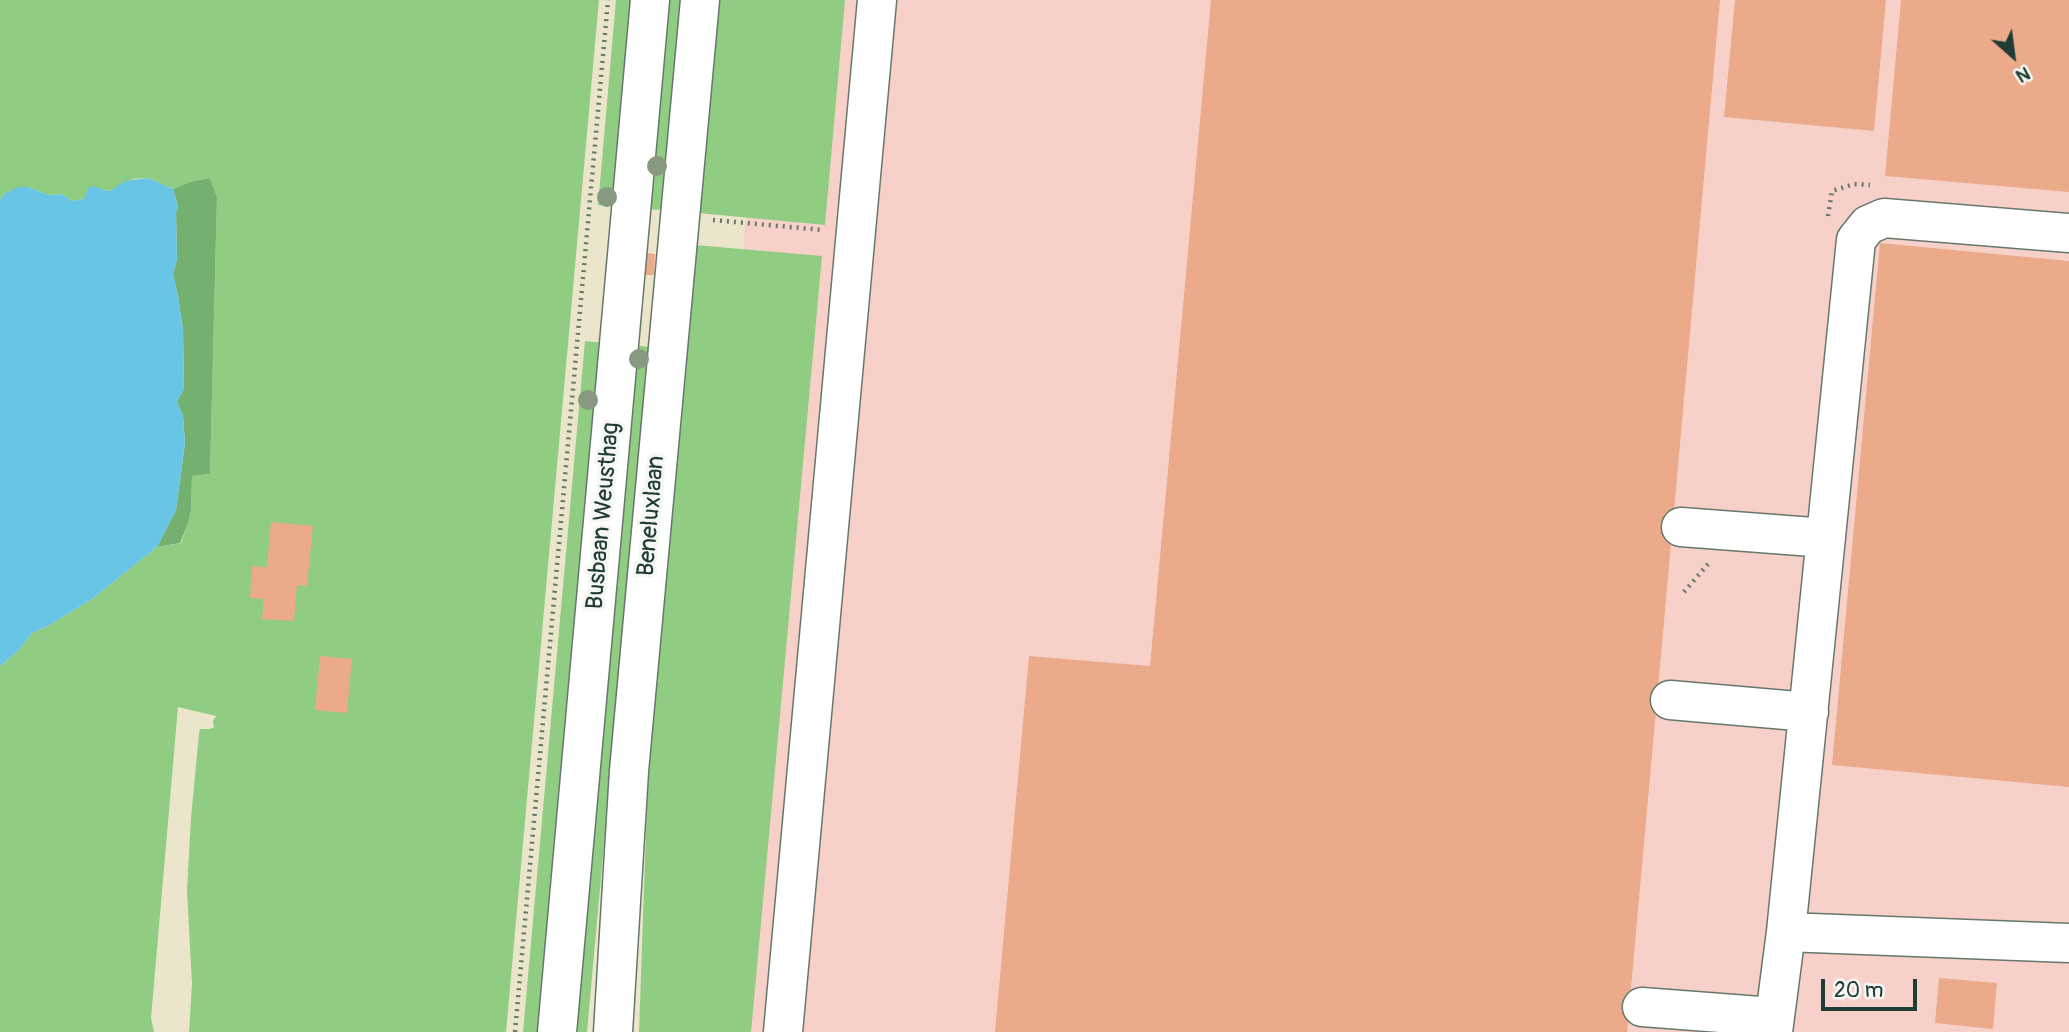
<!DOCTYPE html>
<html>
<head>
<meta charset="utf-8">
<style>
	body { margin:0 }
	#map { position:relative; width:2069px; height:1032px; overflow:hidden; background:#ebe6cb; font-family:Pangolin,sans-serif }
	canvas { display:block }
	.north { position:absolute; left:1978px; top:21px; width:70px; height:70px; -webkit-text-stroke:5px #f6f6f2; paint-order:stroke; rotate:152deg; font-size:19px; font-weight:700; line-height:28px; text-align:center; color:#1f3d34 }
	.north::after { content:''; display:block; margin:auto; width:24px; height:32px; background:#1f3d34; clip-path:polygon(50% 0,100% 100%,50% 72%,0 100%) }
	.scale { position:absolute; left:1821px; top:979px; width:96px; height:32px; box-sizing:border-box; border:4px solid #1f3d34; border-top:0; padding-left:9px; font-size:21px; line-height:24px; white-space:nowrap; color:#1f3d34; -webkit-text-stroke:5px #f6f6f2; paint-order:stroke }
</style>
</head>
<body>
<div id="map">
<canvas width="2069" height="1032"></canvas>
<div class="north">N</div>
<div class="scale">20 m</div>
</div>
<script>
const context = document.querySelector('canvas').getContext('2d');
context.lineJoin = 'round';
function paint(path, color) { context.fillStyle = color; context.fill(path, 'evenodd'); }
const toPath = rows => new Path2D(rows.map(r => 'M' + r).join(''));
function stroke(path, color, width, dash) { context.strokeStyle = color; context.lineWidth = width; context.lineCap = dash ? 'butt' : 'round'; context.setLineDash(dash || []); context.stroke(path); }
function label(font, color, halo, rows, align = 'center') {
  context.font = font + ' Pangolin,sans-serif'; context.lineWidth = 7; context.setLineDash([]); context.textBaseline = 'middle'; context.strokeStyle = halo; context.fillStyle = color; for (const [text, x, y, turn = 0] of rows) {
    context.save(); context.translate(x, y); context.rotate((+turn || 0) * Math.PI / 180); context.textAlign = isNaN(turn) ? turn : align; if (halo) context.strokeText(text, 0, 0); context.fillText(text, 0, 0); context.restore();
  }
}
const built = toPath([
	[762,0,2069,0,2069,1032,684,1032]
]);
const green = toPath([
	[0,0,599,0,506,1032,189,1032,192,984,187,890,191,818,199,734,200,729,210,729,214,727,213,721,216,716,178,707,151,1018,154,1032,0,1032,0,666,19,650,32,633,48,626,92,599,157,547,181,543,188,524,191,510,192,476,210,474,217,197,210,178,190,182,173,189,148,178,133,179,110,191,103,190,84,199,72,201,62,194,48,195,28,187,18,188,4,194,0,200],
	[616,0,633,0,615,206,598,205],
	[665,0,682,0,662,210,646,209],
	[719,0,845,0,825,225,698,213],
	[695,245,822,256,751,1032,639,1032,648,773],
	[585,341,603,343,541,1032,523,1032],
	[634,345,649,347,587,1032,572,1032]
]);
const forest = toPath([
	[210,178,217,197,210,474,192,476,191,510,188,524,180,543,157,547,176,510,185,443,183,416,177,402,184,388,183,330,178,296,173,274,177,259,176,212,178,207,173,189,190,182]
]);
const water = toPath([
	[148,178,173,189,178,208,176,212,177,259,173,274,178,296,183,330,184,388,177,402,183,416,185,443,176,510,157,547,92,599,48,626,32,633,19,650,0,666,0,200,4,194,18,187,28,187,48,195,62,194,72,201,84,199,88,188,95,186,103,190,110,191,125,181]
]);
const building = toPath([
	[1211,0,1720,0,1627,1032,995,1032,1029,656,1150,666],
	[1735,0,1886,0,1874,131,1724,117],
	[1901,0,2069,0,2069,192,1885,176],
	[1880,243,2069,261,2069,787,1832,765],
	[647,253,655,254,654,275,645,275],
	[271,522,313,526,307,586,297,585,294,621,262,619,264,599,250,598,252,566,267,567],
	[320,656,352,659,347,713,315,710],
	[1939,978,1997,983,1993,1029,1935,1023]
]);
const path = toPath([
	[1828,216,1832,191,1854,184,1870,185],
	[713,220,823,230],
	[1684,592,1708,564],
	[515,1032,608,0]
]);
const minor = toPath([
	[2069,233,1884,218,1868,225,1856,240,1786,932,2069,943],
	[1681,527,1826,538],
	[1670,700,1809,712],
	[1642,1007,1773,1017],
	[557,1032,650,0],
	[613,1032,629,771,700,0],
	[783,1032,877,0],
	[1773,1032,1786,932]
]);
const trees = [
	[657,166],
	[607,197],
	[639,359],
	[588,400]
];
const streetNames = [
	["Busbaan Weusthag",604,516,-85],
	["Beneluxlaan",652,516,-85]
];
paint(built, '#f7d0ca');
paint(green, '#90cd82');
paint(forest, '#74b070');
paint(water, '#68c5e6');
paint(building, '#ebab8a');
stroke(minor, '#667869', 41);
stroke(path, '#667869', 4.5, [2, 5]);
stroke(minor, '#fff', 38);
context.fillStyle = '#879981';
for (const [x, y] of trees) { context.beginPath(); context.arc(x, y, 10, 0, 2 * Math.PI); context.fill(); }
label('24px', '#1f3d34', '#f6f6f2', streetNames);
</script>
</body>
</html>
